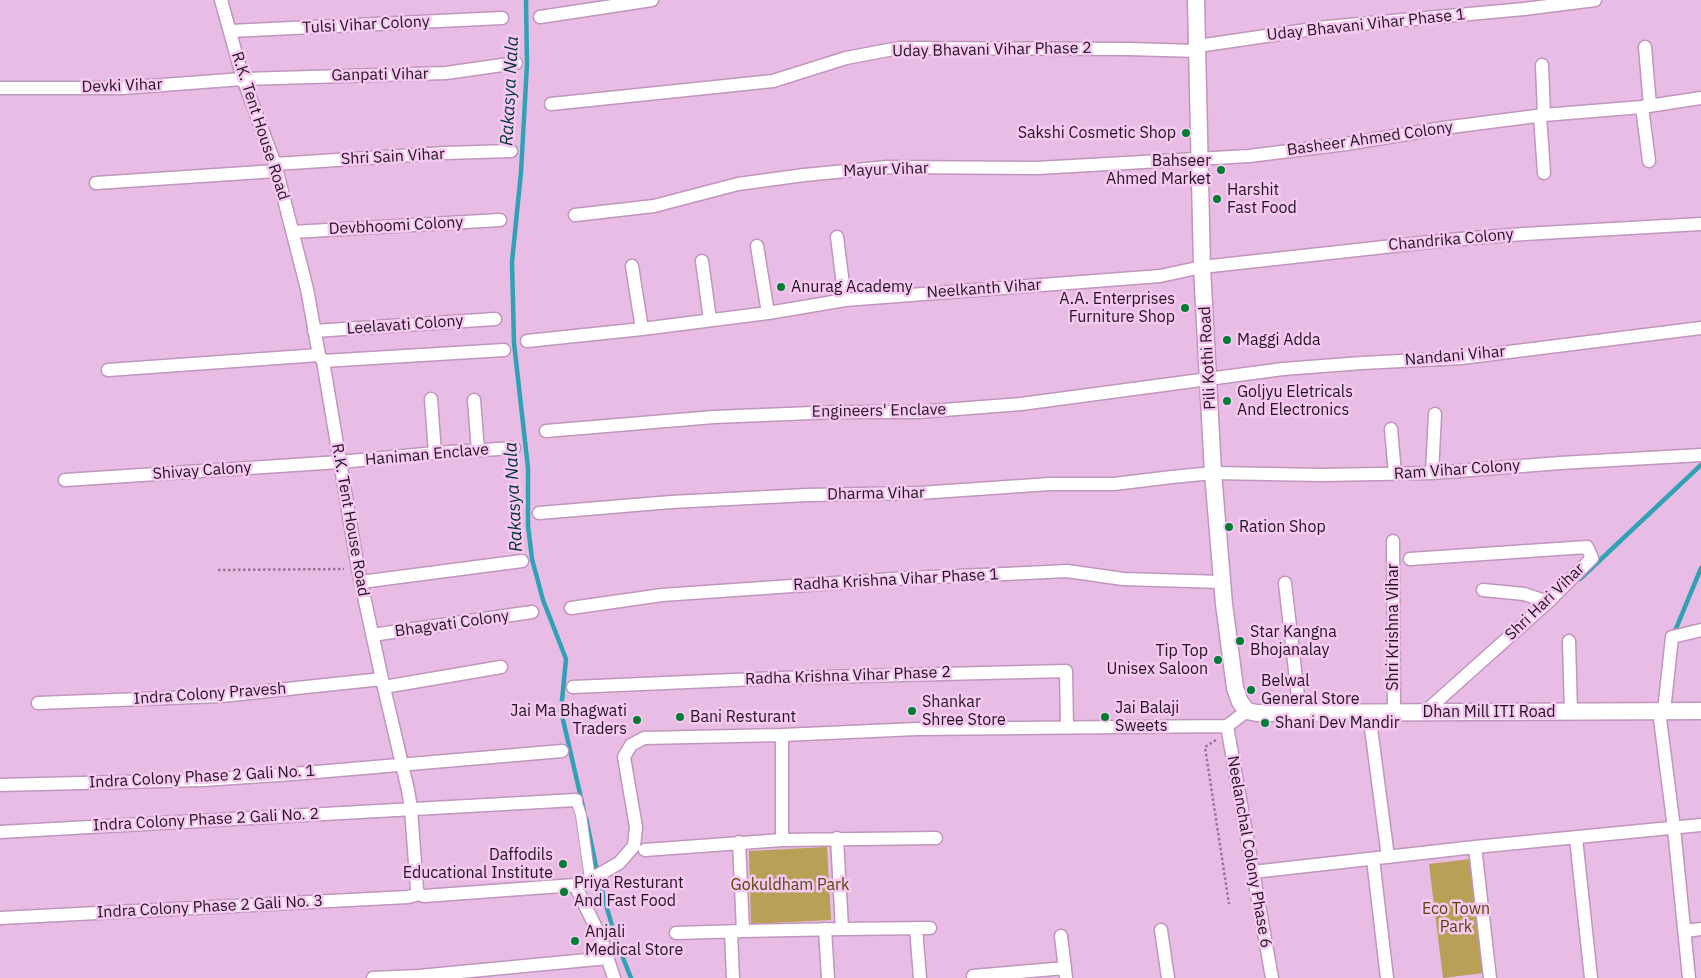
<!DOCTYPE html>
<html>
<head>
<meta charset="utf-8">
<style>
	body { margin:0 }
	canvas { display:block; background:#e8bce4 }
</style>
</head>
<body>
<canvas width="1701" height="978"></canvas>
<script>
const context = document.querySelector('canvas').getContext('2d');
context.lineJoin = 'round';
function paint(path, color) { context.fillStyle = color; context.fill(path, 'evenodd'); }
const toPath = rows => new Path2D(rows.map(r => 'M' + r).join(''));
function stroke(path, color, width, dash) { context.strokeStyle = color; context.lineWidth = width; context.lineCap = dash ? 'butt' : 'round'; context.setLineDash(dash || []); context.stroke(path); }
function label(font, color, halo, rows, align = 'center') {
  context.font = font + ' "IBM Plex Sans",sans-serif'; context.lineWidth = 5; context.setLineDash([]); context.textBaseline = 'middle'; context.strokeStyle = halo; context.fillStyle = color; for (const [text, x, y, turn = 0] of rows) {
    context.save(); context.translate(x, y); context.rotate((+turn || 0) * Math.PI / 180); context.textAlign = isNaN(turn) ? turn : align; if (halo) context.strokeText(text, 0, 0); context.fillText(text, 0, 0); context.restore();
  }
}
const green = toPath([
	[827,847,831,920,751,924,749,851],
	[1470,859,1483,973,1443,978,1429,864]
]);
const stream = toPath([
	[526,0,527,64,521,172,512,262,514,343,528,468,528,526,532,559,543,600,566,659,561,711,584,811],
	[1580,579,1701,465],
	[1675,631,1701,568],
	[586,818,598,876,616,940,631,978]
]);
const path = toPath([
	[218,570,344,569],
	[1216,740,1205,747,1229,904]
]);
const pedestrian = toPath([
	[576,800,581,815,590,879]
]);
const minor = toPath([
	[221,0,243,79,275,164,307,289,319,355,323,361,358,569,382,679,408,790,411,809,417,890,419,894,424,896,575,885],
	[540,17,652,0],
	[230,31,502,18],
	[1198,46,1327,27,1524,9,1595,0],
	[1645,47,1650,106],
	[1542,65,1544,115],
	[0,88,122,88,243,79,446,73,516,63],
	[551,104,773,81,846,58,899,48,1129,49,1198,51],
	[1642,107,1649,161],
	[1540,116,1544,173],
	[275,164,445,153,511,151],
	[96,183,276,171],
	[575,215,654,206,738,184,804,175,887,167,1037,168,1249,156,1346,144,1443,128,1544,115,1642,107,1701,98],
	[293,232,500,220],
	[837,237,845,300],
	[757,246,768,313],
	[702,261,710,320],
	[632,266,642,329],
	[314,331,495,319],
	[527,341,642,329,768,313,845,300,1160,276,1202,267,1448,240,1524,234,1701,224],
	[323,361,504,350],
	[108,370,319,355],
	[431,399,435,453],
	[474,400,478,450],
	[1391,429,1395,474],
	[546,431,714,417,836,412,918,412,1021,404,1283,369,1362,363,1461,358,1701,328],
	[1432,473,1435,414],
	[65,480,340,462,435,453,514,448],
	[539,513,671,502,807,495,919,493,1050,484,1114,484,1172,477,1213,473,1322,475,1432,473,1560,463,1701,455],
	[1393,541,1394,712],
	[1410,559,1587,547,1592,558,1548,602,1426,711],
	[361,582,522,561],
	[1285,583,1300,714],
	[1483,590,1524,594,1548,602],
	[571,608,662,595,908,578,1005,574,1067,571,1123,579,1222,582],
	[372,635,532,612],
	[1569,641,1571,712],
	[384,687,501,667],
	[573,687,779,678,1066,671,1067,728],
	[38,703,221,696,382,679],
	[1659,711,1674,828,1689,978],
	[1664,711,1672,637,1701,630],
	[1369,713,1388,857],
	[1227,726,1272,978],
	[782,735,782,840,936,838],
	[0,785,203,780,293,774,562,751],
	[0,832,576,800],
	[1576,838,1591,978],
	[739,842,743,931,842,929,837,838],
	[1475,847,1490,978],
	[645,850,782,840],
	[1373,859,1387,978],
	[1253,872,1475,847,1701,825],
	[0,918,408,897,419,894],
	[916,928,920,978],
	[825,929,828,978],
	[842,929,930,928],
	[1161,930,1168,978],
	[1685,931,1701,929],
	[731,932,733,978],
	[676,933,743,931],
	[1061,936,1066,978],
	[973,976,1065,968],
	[373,978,419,976,608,958],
	[614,978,601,938,575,885,593,878,619,863,634,846,636,827,624,757,631,745,644,738,782,735,917,729,1227,726,1247,711]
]);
const tertiary = toPath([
	[1196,0,1202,267,1213,473,1224,604,1235,688,1240,702,1247,711,1257,713,1701,711]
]);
const markers = [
	[1186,133,5,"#007d35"],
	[1221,170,5,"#007d35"],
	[1217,199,5,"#007d35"],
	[781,287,5,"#007d35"],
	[1185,308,5,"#007d35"],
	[1227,340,5,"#007d35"],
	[1227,401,5,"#007d35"],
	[1229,527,5,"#007d35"],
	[1240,641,5,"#007d35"],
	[1218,660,5,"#007d35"],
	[1251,690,5,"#007d35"],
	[912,711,5,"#007d35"],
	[680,717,5,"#007d35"],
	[1105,717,5,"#007d35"],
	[637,720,5,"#007d35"],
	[1265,723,5,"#007d35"],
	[563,864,5,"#007d35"],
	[564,892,5,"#007d35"],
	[575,941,5,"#007d35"]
];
const streetNames = [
	["Tulsi Vihar Colony",366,25,-3],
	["Uday Bhavani Vihar Phase 1",1366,25,-6],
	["Uday Bhavani Vihar Phase 2",992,50,-1],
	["Ganpati Vihar",380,75,-1],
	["Devki Vihar",122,86,-2],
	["R.K. Tent House Road",260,126,72],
	["Basheer Ahmed Colony",1370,139,-8],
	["Shri Sain Vihar",393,157,-3],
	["Mayur Vihar",886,170,-2],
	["Devbhoomi Colony",396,226,-3],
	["Chandrika Colony",1451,240,-5],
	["Neelkanth Vihar",984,289,-4],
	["Leelavati Colony",405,325,-4],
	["Nandani Vihar",1455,356,-5],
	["Pili Kothi Road",1208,358,-93],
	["Engineers' Enclave",879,411,-1],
	["Haniman Enclave",427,455,-5],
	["Ram Vihar Colony",1457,470,-4],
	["Shivay Calony",202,471,-4],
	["Dharma Vihar",876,494,-1],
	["R.K. Tent House Road",350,520,80],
	["Radha Krishna Vihar Phase 1",896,580,-3],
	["Shri Hari Vihar",1545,602,-44],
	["Bhagvati Colony",452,624,-8],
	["Shri Krishna Vihar",1393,627,-90],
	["Radha Krishna Vihar Phase 2",848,676,-2],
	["Indra Colony Pravesh",210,694,-4],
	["Dhan Mill ITI Road",1489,712],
	["Indra Colony Phase 2 Gali No. 1",202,777,-3],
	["Indra Colony Phase 2 Gali No. 2",206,820,-3],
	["Neelanchal Colony Phase 6",1249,852,80],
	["Indra Colony Phase 2 Gali No. 3",210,907,-3]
];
const poiNames = [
	["Sakshi Cosmetic Shop",1176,133,"right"],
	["Bahseer",1211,161,"right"],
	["Ahmed Market",1211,179,"right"],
	["Harshit",1227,190],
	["Fast Food",1227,208],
	["Anurag Academy",791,287],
	["A.A. Enterprises",1175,299,"right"],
	["Furniture Shop",1175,317,"right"],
	["Maggi Adda",1237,340],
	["Goljyu Eletricals",1237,392],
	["And Electronics",1237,410],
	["Ration Shop",1239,527],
	["Star Kangna",1250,632],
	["Bhojanalay",1250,650],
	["Tip Top",1208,651,"right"],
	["Unisex Saloon",1208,669,"right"],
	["Belwal",1261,681],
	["General Store",1261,699],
	["Shankar",922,702],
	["Shree Store",922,720],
	["Jai Balaji",1115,708],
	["Sweets",1115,726],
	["Jai Ma Bhagwati",627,711,"right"],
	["Traders",627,729,"right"],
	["Bani Resturant",690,717],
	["Shani Dev Mandir",1275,723],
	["Daffodils",553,855,"right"],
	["Educational Institute",553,873,"right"],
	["Priya Resturant",574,883],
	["And Fast Food",574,901],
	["Anjali",585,932],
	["Medical Store",585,950]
];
const parkNames = [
	["Gokuldham Park",790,885],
	["Eco Town",1456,909],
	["Park",1456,927]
];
const waterNames = [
	["Rakasya Nala",510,91,-87],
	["Rakasya Nala",514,497,-93]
];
paint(green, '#ba9f56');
stroke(stream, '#31a2b3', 4.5);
stroke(pedestrian, '#c096bc', 12);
stroke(minor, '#c096bc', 15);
stroke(tertiary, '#c096bc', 19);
stroke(path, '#957592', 2.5, [2.5, 2.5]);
stroke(pedestrian, '#fff', 10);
stroke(minor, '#fff', 12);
stroke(tertiary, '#fff', 16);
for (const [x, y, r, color] of markers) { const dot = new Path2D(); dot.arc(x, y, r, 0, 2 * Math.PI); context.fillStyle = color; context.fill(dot); stroke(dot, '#f6c9f1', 2); }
label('16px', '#231322', '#f6c9f1', streetNames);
label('16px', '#231322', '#f6c9f1', poiNames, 'left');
label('16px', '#594608', '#f6c9f1', parkNames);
label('italic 18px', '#00333a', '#f6c9f1', waterNames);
</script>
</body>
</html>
